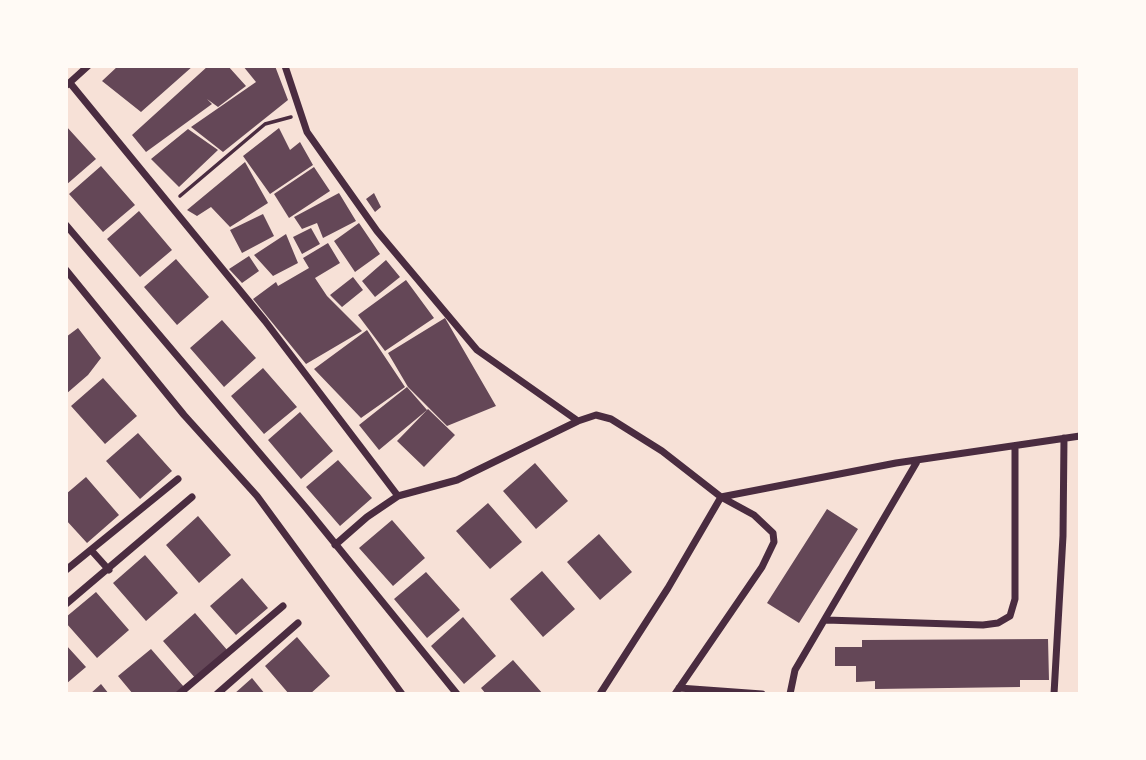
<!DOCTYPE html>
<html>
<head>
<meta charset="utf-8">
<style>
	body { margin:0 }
	#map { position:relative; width:1146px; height:760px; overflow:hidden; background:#f7e1d7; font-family:"PT Sans Narrow",sans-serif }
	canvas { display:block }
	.frame { position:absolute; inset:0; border:68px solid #fffaf5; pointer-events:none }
</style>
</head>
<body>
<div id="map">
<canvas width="1146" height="760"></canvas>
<div class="frame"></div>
</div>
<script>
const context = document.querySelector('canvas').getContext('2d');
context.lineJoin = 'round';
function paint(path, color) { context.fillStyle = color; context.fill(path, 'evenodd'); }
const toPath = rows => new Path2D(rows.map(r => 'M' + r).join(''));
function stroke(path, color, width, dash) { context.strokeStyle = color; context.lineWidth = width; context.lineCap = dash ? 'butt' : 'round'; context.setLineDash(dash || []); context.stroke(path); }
const building = toPath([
	[118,66,193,66,141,112,102,81],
	[208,66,228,66,246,86,218,107,207,99,212,104,146,152,132,135],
	[243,66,275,66,288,100,223,152,191,127,256,82],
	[66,126,96,159,66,185],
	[279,128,290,150,300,142,313,165,270,194,243,156],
	[188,129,218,150,179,187,151,159],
	[245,162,268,203,230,227,211,207,197,216,187,210],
	[101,166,135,205,103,232,69,194],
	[314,167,330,191,289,218,274,194],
	[339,193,356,221,323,238,317,223,302,229,294,217],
	[374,193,381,207,375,212,366,199],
	[139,211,172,250,140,277,107,239],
	[263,214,274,236,242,253,230,230],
	[359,223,380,254,355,272,334,241],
	[311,228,320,244,302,254,293,237],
	[286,234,298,263,273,276,254,255],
	[328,243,340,263,315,278,327,296,362,331,306,364,253,299,276,282,278,286,309,268,303,258],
	[249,256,259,271,242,283,229,269],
	[176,259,209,297,177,325,144,287],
	[386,260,400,277,375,297,362,281],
	[353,277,363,290,342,307,330,295],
	[406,280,434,318,385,351,358,315],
	[445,318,496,406,447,426,408,387,388,353],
	[222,320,256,358,224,387,190,348],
	[78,328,101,358,88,375,66,394,66,337],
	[367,330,405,387,361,418,314,369],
	[263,368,297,407,264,434,231,396],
	[103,378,137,416,105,444,71,406],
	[407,387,427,410,379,450,359,425],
	[428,409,455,435,424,467,397,441],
	[300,412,333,451,301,479,268,440],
	[138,433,172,471,140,499,106,461],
	[338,460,372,498,340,526,306,487],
	[535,463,568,501,536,529,503,491],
	[86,477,119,515,87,543,66,520,66,494],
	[488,503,522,542,490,569,456,531],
	[827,509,858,529,799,623,767,603],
	[198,516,231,555,199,583,166,545],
	[392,520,425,558,393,586,359,548],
	[599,534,632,572,600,600,567,562],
	[145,555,178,593,146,621,113,583],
	[542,571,575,609,543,637,510,599],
	[426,572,460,610,427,638,394,599],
	[242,578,268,608,236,635,210,606],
	[96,592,129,630,97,658,66,623,66,617],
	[195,613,228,651,196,679,163,641],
	[463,617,496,656,464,684,431,646],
	[297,637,330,676,310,694,289,694,265,666],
	[1048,639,1049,680,1020,680,1020,687,875,689,875,681,856,682,856,666,835,666,835,647,862,647,862,640],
	[66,645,86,667,66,684],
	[151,649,184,687,176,694,133,694,118,676],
	[513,660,543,694,486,694,481,688],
	[252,678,265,694,234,694],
	[101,684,109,694,90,694]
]);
const path = toPath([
	[180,196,265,124,291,117]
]);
const minor = toPath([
	[285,66,307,132,377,231,477,350,578,421],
	[70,83,265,321,398,496],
	[67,85,88,66],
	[66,225,307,509,457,694],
	[66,270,184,415,257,496,402,694],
	[335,545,367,517,398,496,457,480,578,421,596,415,611,419,662,451,721,497,754,515,773,533,774,542,762,567,675,694],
	[91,550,109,570],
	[66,570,178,479],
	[66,604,192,497],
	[826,620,983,625,998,623,1010,616,1015,599,1015,446],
	[679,688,762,694],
	[179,694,283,606],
	[217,694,298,623],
	[600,694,668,588,721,497,896,463,1080,436],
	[790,694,795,670,918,460],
	[1054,694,1063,536,1064,438]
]);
paint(building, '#644757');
stroke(path, '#4a2c40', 3.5);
stroke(minor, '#4a2c40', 7);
</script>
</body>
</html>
